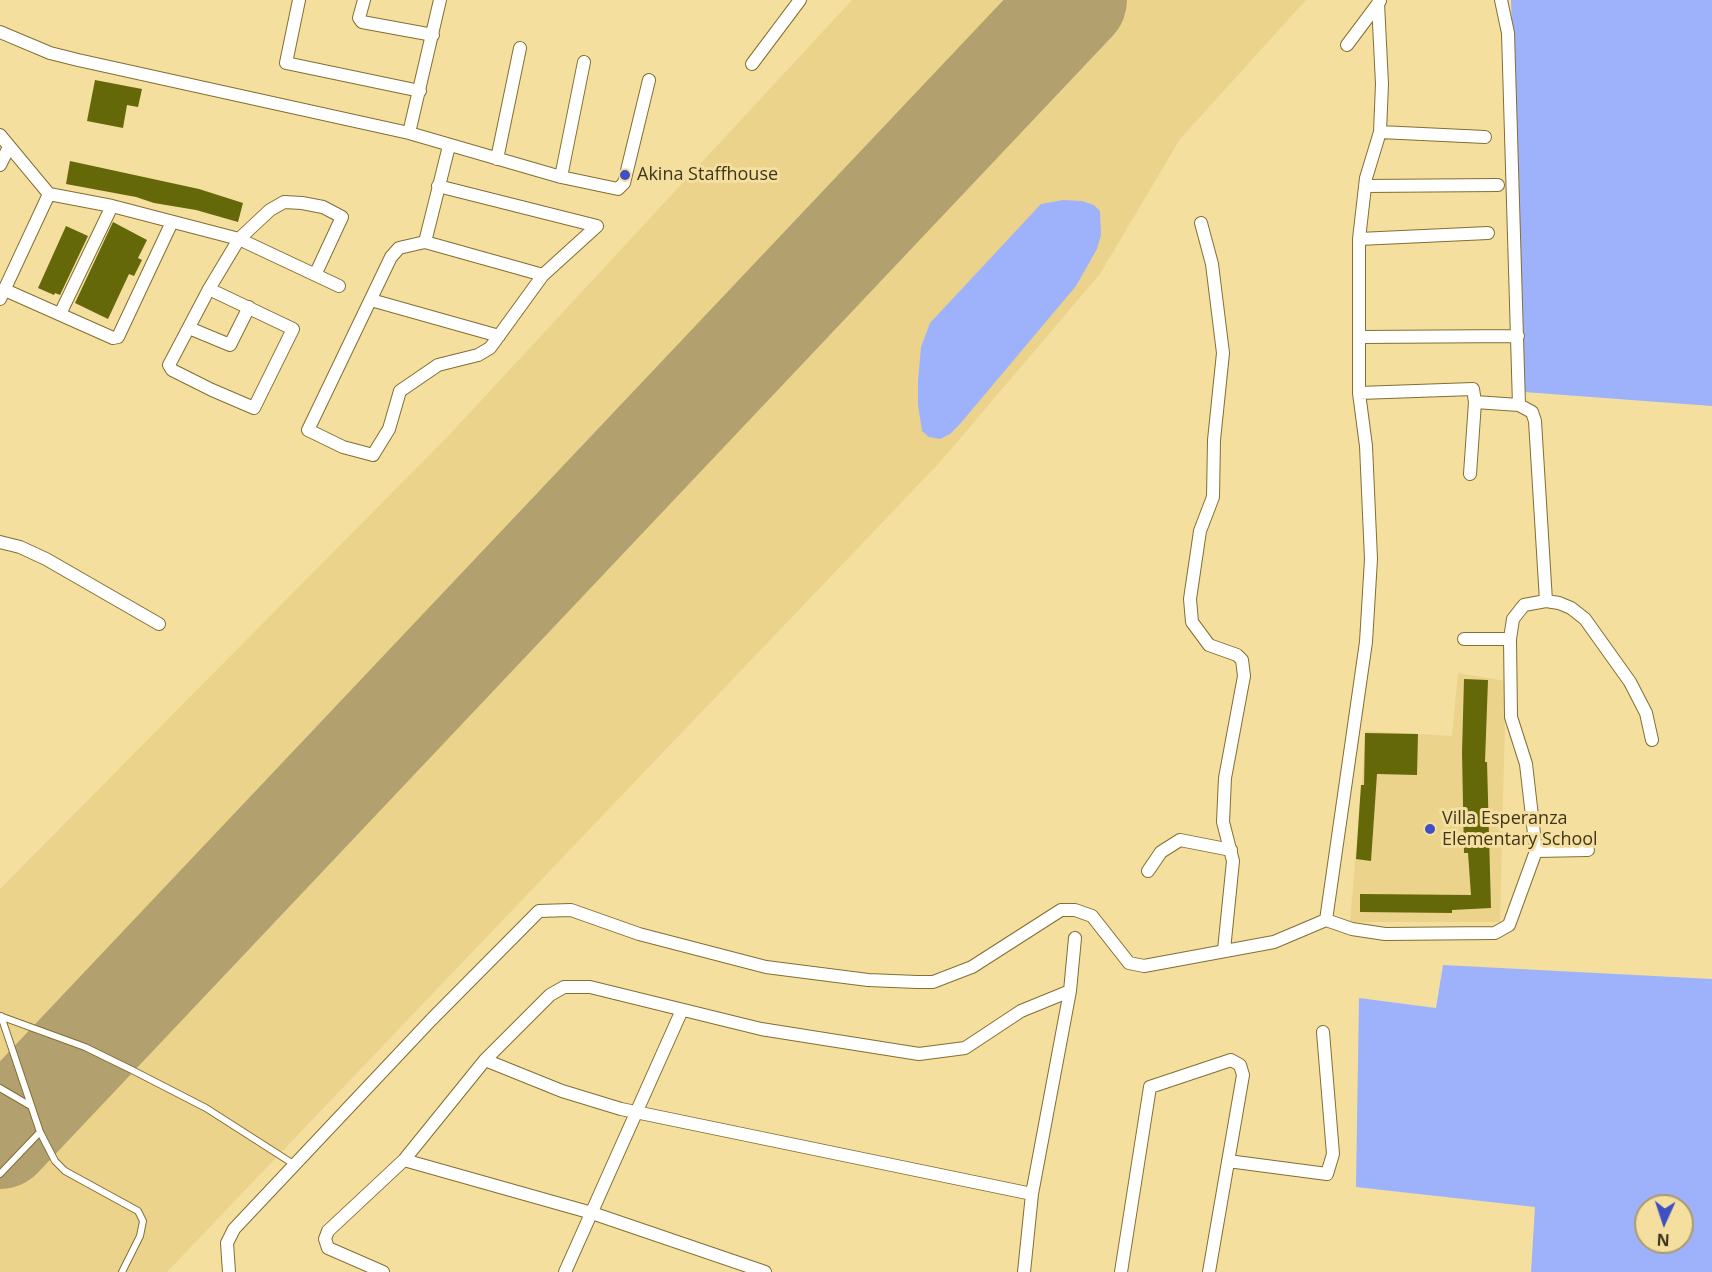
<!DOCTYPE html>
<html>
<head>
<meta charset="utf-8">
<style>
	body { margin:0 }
	#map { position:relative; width:1712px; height:1272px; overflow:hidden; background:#f4df9f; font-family:"Open Sans",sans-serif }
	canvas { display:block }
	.north { position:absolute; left:1634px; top:1194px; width:60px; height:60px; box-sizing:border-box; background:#f4df9f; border:2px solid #ac9b6b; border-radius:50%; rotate:183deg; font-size:16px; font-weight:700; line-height:24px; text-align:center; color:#3f361c }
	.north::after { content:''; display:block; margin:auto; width:21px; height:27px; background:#3f50c4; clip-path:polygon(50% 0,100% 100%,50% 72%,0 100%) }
</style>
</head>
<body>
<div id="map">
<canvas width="1712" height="1272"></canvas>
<div class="north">N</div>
</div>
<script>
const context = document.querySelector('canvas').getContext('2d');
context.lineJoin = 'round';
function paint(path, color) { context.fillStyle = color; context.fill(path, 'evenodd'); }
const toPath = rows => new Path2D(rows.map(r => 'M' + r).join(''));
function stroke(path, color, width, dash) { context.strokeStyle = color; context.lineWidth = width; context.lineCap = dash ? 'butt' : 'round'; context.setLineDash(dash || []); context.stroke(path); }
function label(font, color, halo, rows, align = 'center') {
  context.font = font + ' "Open Sans",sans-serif'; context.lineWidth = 6; context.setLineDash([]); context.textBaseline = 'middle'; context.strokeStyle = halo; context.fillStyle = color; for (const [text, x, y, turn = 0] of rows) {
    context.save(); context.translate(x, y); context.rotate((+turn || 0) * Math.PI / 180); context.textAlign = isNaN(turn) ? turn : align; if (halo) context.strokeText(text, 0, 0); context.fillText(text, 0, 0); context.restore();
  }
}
const built = toPath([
	[852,0,1306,0,1180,139,1100,274,940,462,167,1272,0,1272,0,889,451,433],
	[1458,673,1506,681,1500,922,1350,922,1366,731,1452,736]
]);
const water = toPath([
	[1511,0,1712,0,1712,406,1524,392],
	[1063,200,1082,201,1094,205,1100,211,1101,235,1097,249,1076,286,960,424,950,434,940,439,929,437,922,431,918,405,918,381,921,347,930,323,1041,204],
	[1443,965,1712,979,1712,1272,1531,1272,1535,1207,1356,1187,1359,998,1436,1008],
	[1646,1206,1682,1206,1682,1242,1646,1242]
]);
const taxiway = toPath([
	[1011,42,1024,45,1034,54,1037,69,1034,76,1029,82,981,99,999,48,1011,42]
]);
const runway = toPath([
	[0,1137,1075,0]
]);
const building = toPath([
	[95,80,142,89,138,107,127,105,123,128,87,121],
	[70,161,199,189,243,203,238,222,196,210,154,203,136,197,66,184],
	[113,222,147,240,138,258,142,260,134,276,129,274,108,319,75,303],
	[66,226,88,236,60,295,55,293,54,295,38,288],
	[1464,679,1488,680,1485,762,1487,762,1491,908,1452,910,1452,913,1360,912,1360,894,1471,895,1468,853,1464,853,1462,753],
	[1365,733,1418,734,1417,775,1377,774,1371,861,1356,859,1361,785,1364,785]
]);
const service = toPath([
	[0,1016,85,1047,132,1070,206,1108,295,1165],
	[1,1016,40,1132,55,1161,65,1171,138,1211,143,1221,140,1236,122,1272],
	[0,1088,29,1105],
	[0,1174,40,1132]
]);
const minor = toPath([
	[299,0,286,63,420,91],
	[364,0,359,18,362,22,433,35],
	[1501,0,1508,33,1519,405],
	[0,32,50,53,78,60,409,133,561,177,618,189,624,183,649,80],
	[1347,45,1380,1],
	[752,64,800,0],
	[1380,132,1485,137],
	[409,133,440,0],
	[0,135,49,194,112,206,239,239,339,286],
	[449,146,425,242,399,248,391,257,308,430,343,447,373,455,389,429,400,391,438,365,478,355,490,348,543,275,597,226],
	[497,159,520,48],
	[0,165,9,147],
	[561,177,584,62],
	[438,186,597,226],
	[1365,186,1498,185],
	[1201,223,1212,264,1223,353,1214,440,1213,497,1200,531,1190,599,1192,622,1209,645,1237,655,1242,660,1244,676,1225,778,1223,822,1233,861,1224,950],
	[1359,239,1488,233],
	[425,242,543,275],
	[209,289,293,329,254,408,212,390,172,370,169,365,209,289,239,239,270,210,284,202,302,203,323,207,342,217,316,273],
	[5,290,113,338,118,337,172,222],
	[0,299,49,194],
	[371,300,499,336],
	[60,314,112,206],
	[189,328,230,345,249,307],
	[1360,337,1518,336],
	[1359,393,1473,389,1475,402,1470,474],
	[1475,402,1519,405,1532,412,1535,421,1546,601],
	[0,542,20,547,46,559,159,624],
	[1464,639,1510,639],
	[1536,851,1588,850],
	[1148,871,1161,852,1180,840,1231,850],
	[1326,920,1366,642,1371,559,1366,446,1359,393,1359,239,1366,178,1380,132,1382,84,1378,3],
	[485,1060,562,1091,621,1109,1032,1194],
	[404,1160,592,1213,765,1272],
	[1228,1161,1327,1174,1333,1154,1323,1032],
	[229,1272,227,1243,234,1229,431,1020,539,911,571,910,639,934,766,967,868,980,917,982,933,982,972,967,1061,910,1075,910,1092,916,1129,963,1144,966,1274,942,1326,920,1352,929,1385,934,1495,933,1509,925,1536,851,1526,764,1511,717,1510,639,1513,619,1524,605,1546,601,1559,603,1571,608,1585,619,1630,682,1646,713,1652,740],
	[383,1272,328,1248,325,1239,328,1231,404,1160,485,1060,550,995,564,987,590,987,761,1029,919,1054,965,1048,1021,1011,1070,991],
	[565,1272,682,1010],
	[1024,1272,1032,1194,1070,991,1075,938],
	[1121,1272,1150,1087,1231,1060,1240,1065,1243,1075,1209,1272]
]);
const markers = [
	[625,175,6,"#3f50c4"],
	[1430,829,6,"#3f50c4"]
];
const poiNames = [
	["Akina Staffhouse",637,175],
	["Villa Esperanza",1442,819],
	["Elementary School",1442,840]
];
paint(built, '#ecd38c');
paint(water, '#9eb2fb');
stroke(taxiway, '#b2a16f', 40);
stroke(runway, '#b2a16f', 104);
paint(building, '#656808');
stroke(service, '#826f31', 8);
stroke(minor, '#826f31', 14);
stroke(service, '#fff', 6);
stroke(minor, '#fff', 12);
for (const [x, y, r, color] of markers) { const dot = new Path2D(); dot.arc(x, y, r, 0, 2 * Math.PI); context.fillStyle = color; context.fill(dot); stroke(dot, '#f4df9f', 2); }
label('18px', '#3f361c', '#f4df9f', poiNames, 'left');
</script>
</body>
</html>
